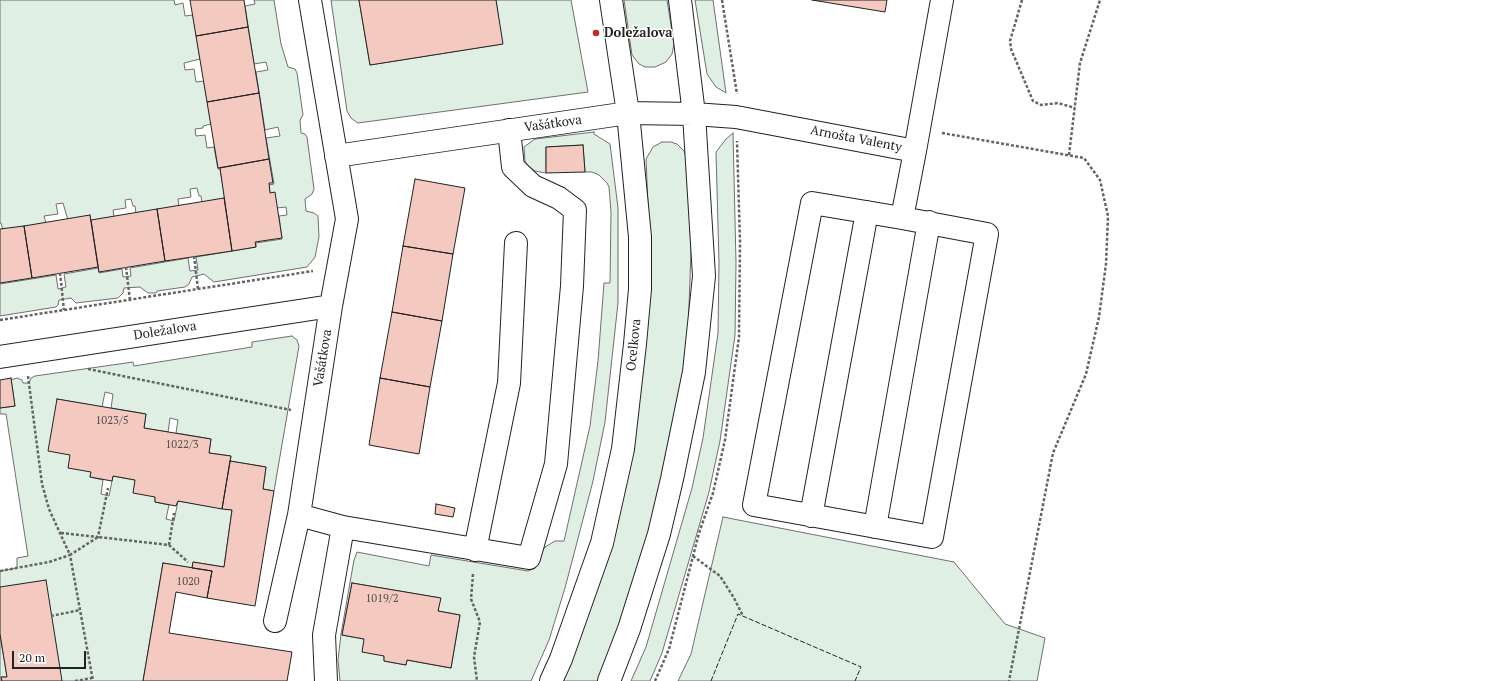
<!DOCTYPE html>
<html>
<head>
<meta charset="utf-8">
<style>
	body { margin:0 }
	#map { position:relative; width:1495px; height:681px; overflow:hidden; background:#fff; font-family:"PT Serif",serif }
	canvas { display:block }
	.scale { position:absolute; left:12px; top:651px; width:74px; height:18px; box-sizing:border-box; border:2px solid #222; border-top:0; padding-left:5px; font-size:12px; line-height:14px; white-space:nowrap; color:#222; -webkit-text-stroke:3px #fff; paint-order:stroke }
</style>
</head>
<body>
<div id="map">
<canvas width="1495" height="681"></canvas>
<div class="scale">20 m</div>
</div>
<script>
const context = document.querySelector('canvas').getContext('2d');
context.lineJoin = 'round';
function paint(path, color) { context.fillStyle = color; context.fill(path, 'evenodd'); }
const toPath = rows => new Path2D(rows.map(r => 'M' + r).join(''));
function stroke(path, color, width, dash) { context.strokeStyle = color; context.lineWidth = width; context.lineCap = dash ? 'butt' : 'round'; context.setLineDash(dash || []); context.stroke(path); }
function label(font, color, halo, rows, align = 'center') {
  context.font = font + ' "PT Serif",serif'; context.lineWidth = 3; context.setLineDash([]); context.textBaseline = 'middle'; context.strokeStyle = halo; context.fillStyle = color; for (const [text, x, y, turn = 0] of rows) {
    context.save(); context.translate(x, y); context.rotate((+turn || 0) * Math.PI / 180); context.textAlign = isNaN(turn) ? turn : align; if (halo) context.strokeText(text, 0, 0); context.fillText(text, 0, 0); context.restore();
  }
}
const green = toPath([
	[0,0,174,0,175,5,183,3,185,16,193,15,200,59,184,63,185,70,194,69,196,82,204,81,211,124,203,126,203,128,195,129,196,136,205,135,207,148,214,147,218,169,220,169,225,199,202,203,201,196,199,196,197,188,190,189,191,197,178,199,179,207,136,214,135,206,133,206,131,199,125,200,126,208,113,210,114,217,91,221,90,216,68,220,63,203,56,204,58,214,44,216,46,223,3,230,1,223,0,223,0,0],
	[254,0,274,0,281,44,288,67,295,69,297,73,303,115,300,120,301,133,305,134,307,137,314,189,312,194,305,199,306,211,314,213,318,216,319,237,315,257,307,267,214,282,204,274,192,277,189,284,185,287,157,291,156,293,148,293,140,287,124,288,123,293,118,298,76,303,71,298,59,300,58,305,56,307,0,316,0,284,56,275,58,289,66,287,64,274,98,268,99,273,122,269,123,277,131,276,130,268,188,258,190,271,198,270,196,257,256,247,256,243,282,239,279,216,287,215,286,207,277,208,270,193,269,185,274,184,266,138,280,136,278,127,265,130,256,72,268,70,266,62,254,64,245,6,255,4,254,0],
	[331,0,359,0,370,65,502,44,496,0,571,0,588,92,358,123,351,118,347,111,331,0],
	[624,0,667,0,674,44,672,54,666,62,655,67,645,67,639,64,632,55,624,0],
	[695,0,713,0,726,93,716,87,707,74,695,0],
	[594,132,594,134,610,144,618,208,618,303,605,422,593,481,565,588,549,640,531,681,340,681,338,660,341,634,354,560,357,552,429,566,431,555,528,571,535,568,538,565,541,553,545,547,555,541,564,541,590,426,598,361,604,283,610,283,611,212,609,187,607,183,599,175,592,172,585,172,583,145,546,147,546,173,535,171,528,166,525,161,524,147,535,139,594,132],
	[352,583,440,598,438,611,460,615,451,668,407,660,406,665,384,661,384,656,364,639,342,635,352,583],
	[733,133,736,263,735,335,720,441,709,492,662,653,650,681,631,681,646,647,692,488,703,438,718,333,719,263,716,152,726,139,733,133],
	[662,142,671,142,677,144,684,151,687,160,691,251,688,334,678,414,657,522,603,681,558,681,594,591,650,251,646,159,653,147,662,142],
	[292,336,297,340,299,346,274,491,263,489,266,467,230,461,231,456,209,453,211,439,176,433,178,420,170,418,168,432,144,428,146,414,111,408,113,394,105,392,102,407,57,399,70,455,91,472,90,477,103,480,101,494,109,496,113,476,135,480,155,497,155,502,169,505,166,519,174,521,178,501,232,510,224,567,193,562,192,568,163,563,143,681,62,681,0,587,0,571,17,568,17,558,28,556,6,414,0,414,0,408,15,406,11,380,17,378,22,380,23,383,29,383,31,378,35,376,133,362,134,366,252,347,252,342,292,336],
	[723,517,954,562,1005,624,1045,638,1037,681,678,681,691,654,723,517],
	[0,634,7,677,1,677,2,681,0,681,0,634]
]);
const building = toPath([
	[190,0,244,0,248,27,196,36,190,0],
	[359,0,496,0,503,44,370,65,359,0],
	[812,0,887,0,885,12,812,0],
	[248,27,259,93,207,102,196,36,248,27],
	[259,93,269,159,218,168,207,102,259,93],
	[583,145,585,172,546,173,546,147,583,145],
	[269,159,273,183,269,183,270,193,275,192,282,238,255,242,256,247,232,251,220,168,269,159],
	[415,179,465,188,453,254,403,246,415,179],
	[224,198,232,251,165,261,157,209,224,198],
	[157,209,165,261,99,272,91,220,157,209],
	[90,215,98,267,32,278,24,226,90,215],
	[24,226,32,278,0,283,0,229,24,226],
	[403,246,453,254,442,321,392,312,403,246],
	[392,312,442,321,430,387,380,378,392,312],
	[11,378,15,406,0,408,0,380,11,378],
	[380,378,430,387,419,454,369,445,380,378],
	[57,399,146,414,144,428,211,439,209,453,231,456,222,509,178,501,176,506,155,502,155,497,133,493,135,480,113,476,112,481,90,477,91,472,68,468,70,455,48,451,57,399],
	[230,461,266,467,263,489,274,491,255,606,207,598,212,571,192,568,193,562,224,567,232,510,222,509,230,461],
	[436,504,455,508,453,517,435,514,436,504],
	[163,563,212,571,207,598,176,592,169,633,292,652,287,681,143,681,163,563],
	[46,580,62,681,2,681,1,677,7,677,0,634,0,587,46,580],
	[352,583,441,598,438,611,460,615,451,668,407,660,406,665,384,661,384,656,362,652,364,639,342,635,352,583]
]);
const path = toPath([
	[722,0,737,94],
	[1022,0,1010,41,1011,49,1033,101,1041,105,1058,103,1075,108],
	[942,133,1084,158,1100,180,1108,216,1106,264,1099,317,1086,374,1053,453,1009,681],
	[1069,155,1080,63,1100,0],
	[194,256,198,289],
	[126,267,130,300],
	[60,273,64,310],
	[0,320,313,271],
	[88,369,291,410],
	[28,376,42,484,49,509,70,555,98,537,169,545,188,562],
	[61,533,98,537,108,488],
	[169,545,174,513],
	[693,556,720,576,734,598,743,616],
	[0,571,49,562,70,555,93,681],
	[473,574,471,599,480,622,474,657,477,681],
	[51,616,80,610],
	[75,681,92,678],
	[655,681,669,649,699,533,713,493,725,440,739,337,740,242,737,141]
]);
const minor = toPath([
	[336,156,628,113,694,114,736,117,915,151,942,0],
	[902,218,987,234,932,537,754,505,812,203,902,218,915,151],
	[0,357,331,306],
	[299,515,343,527,529,558,556,464,572,286,575,210,559,198,533,186,513,167,509,130],
	[811,516,867,212],
	[875,527,929,222],
	[475,550,509,383,516,243],
	[275,621,299,515,331,306,347,219,310,0],
	[326,681,324,635,343,527],
	[551,681,561,659,602,543,623,449,635,344,640,289,640,237,628,113,611,0],
	[609,681,629,629,659,534,672,479,694,372,704,276,694,114,680,0]
]);
const fence = toPath([
	[711,681,738,614,861,667,855,681]
]);
const markers = [
	[596,33,4,"#c62828"]
];
const numberNames = [
	["1023/5",112,421],
	["1022/3",182,445],
	["1020",188,582],
	["1019/2",382,599]
];
const poiNames = [
	["Doležalova",604,33]
];
const streetNames = [
	["Vašátkova",553,124,-8],
	["Arnošta Valenty",856,139,11],
	["Doležalova",165,331,-9],
	["Ocelkova",634,345,-84],
	["Vašátkova",323,358,-81]
];
paint(green, '#e0efe3');
stroke(green, '#6f6f6f', 1);
paint(building, '#f3c9c0');
stroke(building, '#222', 1);
stroke(minor, '#222', 24);
stroke(path, '#646464', 2.5, [3, 2]);
stroke(minor, '#fff', 22);
stroke(fence, '#222', 1, [5, 2]);
for (const [x, y, r, color] of markers) { const dot = new Path2D(); dot.arc(x, y, r, 0, 2 * Math.PI); context.fillStyle = color; context.fill(dot); stroke(dot, '#fff', 1.5); }
label('11px', '#564c4a', null, numberNames);
label('bold 13px', '#222', '#fff', poiNames, 'left');
label('13px', '#222', '#fff', streetNames);
</script>
</body>
</html>
